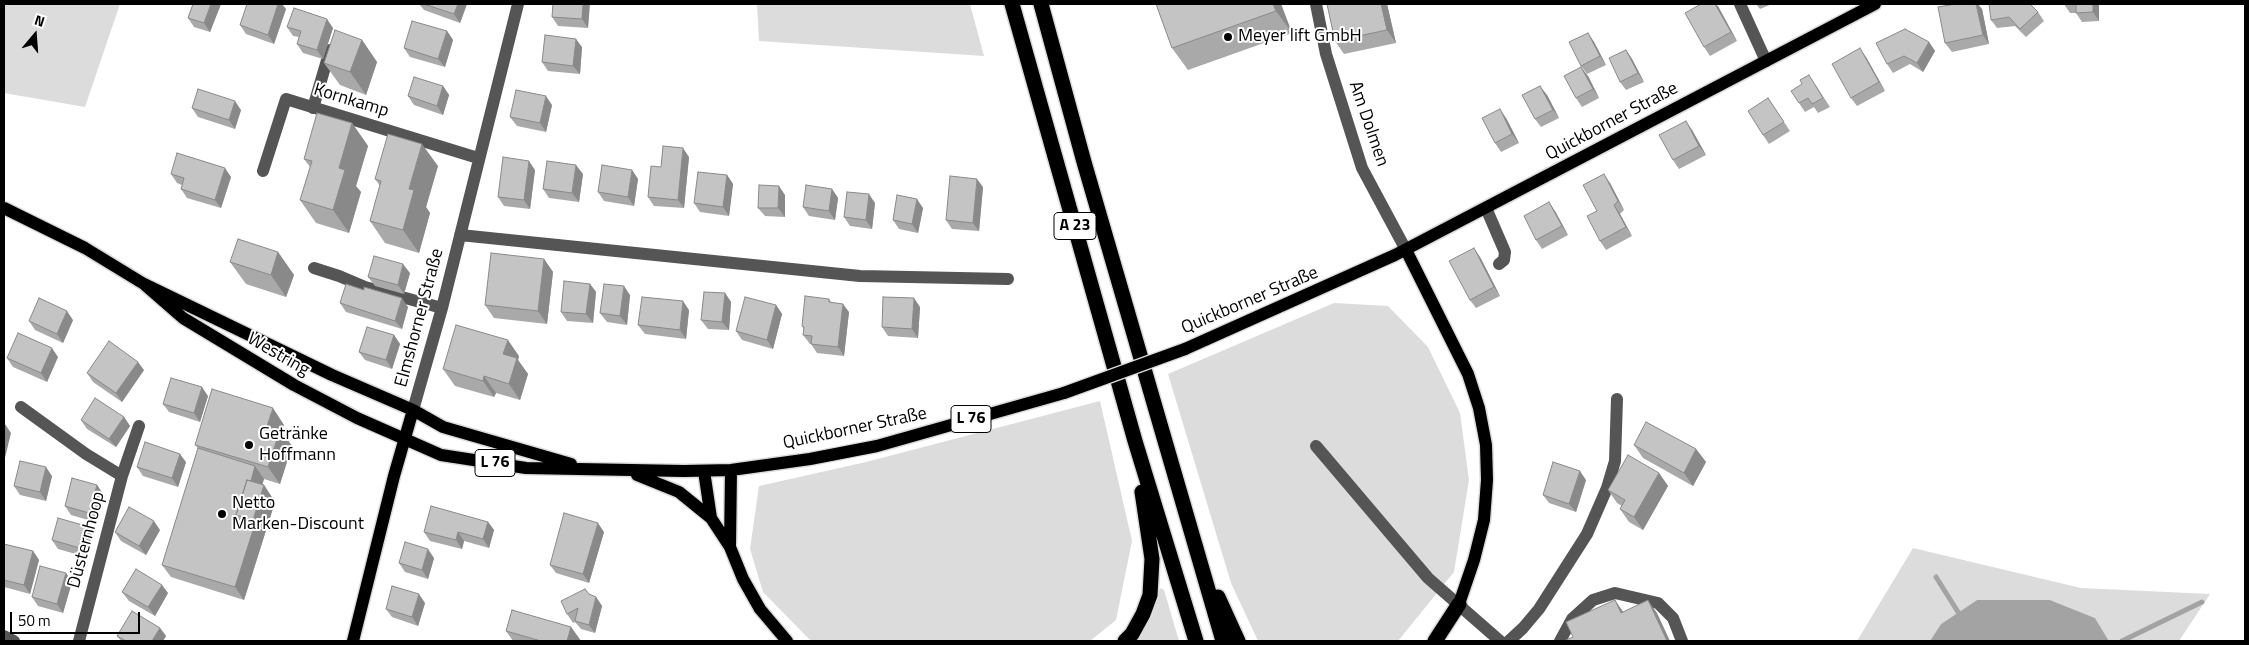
<!DOCTYPE html>
<html>
<head>
<meta charset="utf-8">
<style>
	body { margin:0 }
	#map { position:relative; width:2249px; height:645px; overflow:hidden; background:#fff; font-family:"Titillium Web",sans-serif }
	canvas { display:block }
	.frame { position:absolute; inset:0; border:5px solid #000; pointer-events:none }
	.north { position:absolute; left:10px; top:10px; width:50px; height:50px; -webkit-text-stroke:4px #fff; paint-order:stroke; rotate:18deg; font-size:14px; font-weight:700; line-height:20px; text-align:center; color:#000 }
	.north::after { content:''; display:block; margin:auto; width:18px; height:22px; background:#000; clip-path:polygon(50% 0,100% 100%,50% 72%,0 100%) }
	.scale { position:absolute; left:10px; top:612px; width:130px; height:22px; box-sizing:border-box; border:2px solid #000; border-top:0; padding-left:6px; font-size:15px; line-height:18px; white-space:nowrap; color:#000; -webkit-text-stroke:4px #fff; paint-order:stroke }
</style>
</head>
<body>
<div id="map">
<canvas width="2249" height="645"></canvas>
<div class="frame"></div>
<div class="north">N</div>
<div class="scale">50 m</div>
</div>
<script>
const context = document.querySelector('canvas').getContext('2d');
context.lineJoin = 'round';
function paint(path, color) { context.fillStyle = color; context.fill(path, 'evenodd'); }
const toPath = rows => new Path2D(rows.map(r => 'M' + r).join(''));
function stroke(path, color, width, dash) { context.strokeStyle = color; context.lineWidth = width; context.lineCap = dash ? 'butt' : 'round'; context.setLineDash(dash || []); context.stroke(path); }
function label(font, color, halo, rows, align = 'center') {
  context.font = font + ' "Titillium Web",sans-serif'; context.lineWidth = 4; context.setLineDash([]); context.textBaseline = 'middle'; context.strokeStyle = halo; context.fillStyle = color; for (const [text, x, y, turn = 0] of rows) {
    context.save(); context.translate(x, y); context.rotate((+turn || 0) * Math.PI / 180); context.textAlign = isNaN(turn) ? turn : align; if (halo) context.strokeText(text, 0, 0); context.fillText(text, 0, 0); context.restore();
  }
}
const green = toPath([
	[4,4,120,4,85,107,4,93],
	[757,4,970,4,984,56,759,41],
	[1334,303,1388,306,1428,347,1460,413,1469,480,1454,572,1398,641,1258,641,1231,583,1168,374],
	[1100,401,1132,541,1116,620,1090,641,811,641,763,592,750,549,759,486,866,462],
	[1913,548,2081,588,2210,594,2179,641,2109,641,2095,618,2050,600,1977,600,1941,624,1930,641,1857,641],
	[1160,588,1164,590,1179,641,1136,641,1152,616]
]);
const water = toPath([
	[1977,600,2050,600,2095,618,2109,641,1930,641,1941,624]
]);
const stream = toPath([
	[1936,577,1958,612],
	[2122,641,2202,602]
]);
const minor = toPath([
	[1316,4,1326,54,1362,168,1406,250],
	[1740,4,1766,61],
	[313,108,330,50],
	[263,171,286,99,478,158],
	[1486,208,1505,252,1504,260,1499,264],
	[460,235,860,276,1008,279],
	[314,268,339,276,365,287,442,308],
	[21,407,86,454,122,476,79,641],
	[413,410,442,308,518,4],
	[1316,446,1428,578,1500,641],
	[122,476,139,426],
	[4,636,14,641],
	[1509,641,1523,628,1539,609,1587,534,1607,488,1615,461,1617,399],
	[1560,641,1572,619,1593,600,1615,593,1658,603,1673,618,1682,641]
]);
const major = toPath([
	[4,208,85,248,144,284,332,375,413,410,443,427,571,464],
	[1406,250,1468,374,1479,408,1486,445,1487,480,1484,520,1474,560,1459,604],
	[144,284,183,318,294,385,357,418,441,455,526,468,684,471,731,470,810,459,877,446,1064,393],
	[1185,349,1395,255,1875,4],
	[704,471,711,518],
	[637,475,679,492,711,518,730,547,743,579,760,609,787,641],
	[730,547,731,470],
	[353,641,394,476,413,410]
]);
const highway = toPath([
	[1012,4,1135,441,1196,641],
	[1041,4,1084,162,1223,641],
	[1218,597,1238,641],
	[1125,641,1132,634,1143,614,1150,595,1152,559,1142,492],
	[1435,641,1459,604]
]);
const majorBridge = toPath([
	[1064,393,1185,349]
]);
const wall = toPath([
	[193,4,221,4,210,32,194,27,188,18],
	[419,4,467,4,460,23,424,10],
	[553,4,589,4,588,28,558,26,552,17],
	[1156,4,1281,4,1292,33,1188,70,1172,48],
	[1327,4,1387,4,1396,43,1344,54,1335,41],
	[1701,4,1716,4,1737,41,1710,56,1704,47],
	[1756,4,1772,4,1760,9],
	[2064,4,2099,4,2099,21,2082,22,2076,13,2070,13],
	[286,9,274,44,246,34,240,25],
	[1982,9,1989,44,1952,52,1945,43],
	[2038,12,2044,21,2026,37,2015,26,1997,28,1991,20],
	[287,27,333,28,323,59,303,53,297,44,299,37,293,36],
	[447,31,453,40,445,67,410,57,404,48],
	[1588,33,1594,42,1606,65,1587,74,1581,66],
	[362,40,377,62,366,95,340,85,324,63],
	[1929,42,1935,51,1923,72,1910,64,1893,73,1887,64],
	[582,47,580,74,548,71,542,62],
	[1626,50,1632,59,1644,82,1626,90,1620,82],
	[1866,57,1885,91,1857,106,1851,98],
	[1588,76,1599,98,1582,107,1576,98],
	[1815,84,1830,107,1818,113,1814,107,1805,112,1799,103],
	[443,86,449,95,443,115,414,105,408,96],
	[1547,95,1559,118,1541,127,1535,119],
	[1768,98,1790,131,1769,144,1763,135],
	[552,105,546,132,517,126,510,117],
	[192,108,241,110,235,129,198,117],
	[1506,118,1519,143,1501,152,1495,143],
	[352,123,368,146,356,186,361,192,349,233,316,223,300,200,310,167,304,159],
	[1692,130,1706,155,1679,169,1673,160],
	[689,157,684,208,654,206,648,197,661,167],
	[438,166,426,207,430,213,419,253,385,243,370,221,380,186,375,179],
	[535,170,530,209,504,206,498,197],
	[632,170,638,179,634,206,604,201,598,192],
	[171,174,231,177,221,208,187,198,181,189,182,185,177,183],
	[583,174,579,202,549,198,543,189],
	[727,175,733,184,729,216,700,212,694,203],
	[1610,183,1624,210,1620,214,1632,236,1606,250,1600,241,1597,211],
	[983,187,979,231,952,229,946,220],
	[832,189,838,198,835,220,809,216,803,207],
	[785,195,785,217,765,216,758,208],
	[875,203,872,229,850,226,844,217],
	[923,208,918,233,899,229,893,220],
	[1555,211,1568,235,1542,249,1536,240],
	[278,252,294,275,286,297,246,284,230,262],
	[1480,257,1500,296,1476,308,1470,300],
	[544,259,553,272,547,324,494,318,485,305],
	[410,273,404,294,375,286,368,277],
	[590,284,596,292,593,323,567,321,561,312],
	[725,293,731,302,729,330,708,329,701,320],
	[630,295,627,325,607,322,600,313],
	[829,299,831,302,849,312,844,356,817,353,811,344,810,344,803,335,804,329,802,326],
	[340,303,408,307,402,329,346,312],
	[776,305,782,314,773,349,742,340,736,331],
	[920,307,918,338,888,336,882,327],
	[689,310,686,339,645,334,638,325],
	[73,320,63,343,35,330,29,321],
	[394,335,400,344,392,369,365,360,359,352],
	[519,356,518,360,528,374,520,400,496,393,494,397,455,386,443,369],
	[58,357,47,382,13,367,7,358],
	[144,370,122,402,93,382,87,373],
	[208,396,200,422,169,412,163,404],
	[124,417,130,426,116,447,87,429,81,420],
	[284,425,282,432,292,446,280,484,264,479,262,485,264,485,275,502,244,600,171,577,162,565,198,448,195,445],
	[1634,445,1696,449,1706,462,1693,486,1643,458],
	[186,462,178,487,143,476,137,467],
	[1659,473,1668,486,1643,530,1629,522,1620,509,1622,506,1617,503,1608,490],
	[52,476,46,501,20,495,14,486],
	[1586,480,1576,512,1549,503,1543,495],
	[97,485,103,494,95,522,71,515,65,506],
	[488,522,494,530,489,548,464,541,462,549,430,541,424,532],
	[86,526,92,535,86,557,58,549,52,540],
	[160,530,146,555,121,541,115,532],
	[604,532,589,583,556,573,550,565],
	[4,544,33,551,39,560,30,594,4,587],
	[434,558,428,579,405,572,399,563],
	[66,573,72,582,63,613,38,606,32,597],
	[122,592,168,593,155,616,129,601],
	[589,594,596,597,602,606,595,633,581,629,575,622,573,623,567,614],
	[425,603,418,626,392,617,386,609],
	[571,627,581,641,513,641,506,631],
	[160,628,166,636,163,641,121,641,117,636]
]);
const shadedWall = toPath([
	[211,4,221,4,210,32,204,23],
	[278,4,282,4,286,9,274,44,268,35],
	[458,4,467,4,460,23,454,14],
	[583,4,590,4,588,28,582,19],
	[1273,4,1281,4,1292,33,1276,11],
	[1381,4,1387,4,1396,43,1387,30],
	[1715,4,1718,6,1737,41,1731,32],
	[1976,4,1978,4,1982,9,1989,44,1983,35],
	[2093,4,2099,4,2099,21,2093,12],
	[327,19,333,28,323,59,317,50],
	[447,31,453,40,445,67,438,59],
	[1588,33,1594,42,1606,65,1600,56],
	[576,39,582,47,580,74,573,66],
	[362,40,377,62,366,95,350,72],
	[1929,42,1935,51,1923,72,1917,63],
	[1860,48,1866,57,1885,91,1879,82],
	[1626,50,1632,59,1644,82,1638,73],
	[1581,67,1588,76,1599,98,1593,89],
	[443,86,449,95,443,115,437,106],
	[1540,86,1547,95,1559,118,1553,110],
	[546,96,552,105,546,132,540,123],
	[235,101,241,110,235,129,229,120],
	[1500,109,1506,118,1519,143,1512,134],
	[1686,121,1692,130,1706,155,1699,146],
	[352,123,368,146,356,186,361,192,349,233,333,210,339,168],
	[422,144,438,166,426,207,430,213,419,253,403,230,409,189],
	[683,148,689,157,684,208,678,200],
	[529,161,535,170,530,209,524,200],
	[576,165,583,174,579,202,572,193],
	[225,168,231,177,221,208,215,200],
	[632,170,638,179,634,206,628,197],
	[1604,174,1610,183,1624,210,1618,201],
	[727,175,733,184,729,216,723,207],
	[977,179,983,187,979,231,973,223],
	[779,186,785,195,785,217,778,208],
	[832,189,838,198,835,220,829,211],
	[869,194,875,203,872,229,866,220],
	[917,199,923,208,918,233,912,224],
	[1549,202,1555,211,1568,235,1562,226],
	[1614,205,1620,214,1632,236,1626,227],
	[1474,248,1480,257,1500,296,1494,287],
	[278,252,294,275,286,297,271,275],
	[544,259,553,272,547,324,538,311],
	[403,264,410,273,404,294,398,285],
	[590,284,596,292,593,323,586,314],
	[624,286,630,295,627,325,620,316],
	[725,293,731,302,729,330,722,322],
	[402,298,408,307,402,329,395,321],
	[914,298,920,307,918,338,912,329],
	[683,301,689,310,686,339,680,330],
	[843,304,849,312,844,356,838,347],
	[776,305,782,314,773,349,767,340],
	[67,311,73,320,63,343,57,334],
	[394,335,400,344,392,369,386,360],
	[508,340,519,356,518,360,528,374,520,400,509,384,503,354],
	[52,348,58,357,47,382,41,373],
	[138,362,144,370,122,402,116,393],
	[484,376,496,393,494,397,483,381],
	[202,387,208,396,200,422,194,413],
	[273,408,284,425,282,432,292,446,280,484,268,467,267,426],
	[124,417,130,426,116,447,109,439],
	[5,424,11,433,4,462,4,430],
	[1696,449,1706,462,1693,486,1684,473],
	[180,454,186,462,178,487,172,478],
	[255,466,264,479,251,520,240,516],
	[46,467,52,476,46,501,40,492],
	[1580,471,1586,480,1576,512,1569,504],
	[1659,473,1668,486,1643,530,1634,517],
	[97,485,103,494,95,522,89,513],
	[264,485,275,502,244,600,235,587,255,524,253,520],
	[154,521,160,530,146,555,139,546],
	[488,522,494,530,489,548,483,539],
	[598,523,604,532,589,583,583,574],
	[86,526,92,535,86,557,80,548],
	[458,532,464,541,462,549,456,540],
	[428,549,434,558,428,579,422,570],
	[33,551,39,560,30,594,24,585],
	[66,573,72,582,63,613,57,604],
	[162,585,168,593,155,616,148,607],
	[419,594,425,603,418,626,412,617],
	[596,597,602,606,595,633,589,625],
	[1615,600,1624,613,1621,613],
	[1648,600,1657,613,1670,641,1667,641],
	[571,627,581,641,567,641],
	[160,628,166,636,163,641,152,641]
]);
const building = toPath([
	[193,4,211,4,204,23,188,18,193,4],
	[247,4,278,4,268,35,240,25,247,4],
	[424,4,458,4,454,14,424,4],
	[553,4,583,4,582,19,552,17,553,4],
	[1156,4,1273,4,1276,11,1172,48,1156,4],
	[1327,4,1381,4,1387,30,1335,41,1327,4],
	[1701,4,1715,4,1731,32,1704,47,1685,13,1701,4],
	[1956,4,1976,4,1983,35,1945,43,1938,7,1956,4],
	[1989,4,2030,4,2038,12,2020,29,2009,17,1991,20,1989,4],
	[2076,4,2093,4,2093,12,2076,13,2076,4],
	[294,8,327,19,317,50,297,44,301,31,287,27,294,8],
	[412,21,447,31,438,59,404,48,412,21],
	[1905,29,1929,42,1917,63,1904,56,1887,64,1876,43,1905,29],
	[335,30,362,40,350,72,324,63,335,30],
	[1588,33,1600,56,1581,66,1569,42,1588,33],
	[545,35,576,39,573,66,542,62,545,35],
	[1860,48,1879,82,1851,98,1832,64,1860,48],
	[1626,50,1638,73,1620,82,1609,58,1626,50],
	[1581,67,1593,89,1576,98,1564,76,1581,67],
	[1809,75,1823,98,1812,104,1808,98,1799,103,1791,91,1802,84,1800,80,1809,75],
	[414,77,443,86,437,106,408,96,414,77],
	[1540,86,1553,110,1535,119,1522,95,1540,86],
	[198,89,235,101,229,120,192,108,198,89],
	[516,90,546,96,540,123,510,117,516,90],
	[1768,98,1784,122,1763,135,1748,111,1768,98],
	[1500,109,1512,134,1495,143,1482,118,1500,109],
	[317,113,352,123,339,168,345,170,333,210,300,200,312,161,304,159,317,113],
	[1686,121,1699,146,1673,160,1659,135,1686,121],
	[388,134,422,144,409,189,414,190,403,230,370,221,381,181,375,179,388,134],
	[663,146,683,148,678,200,648,197,651,166,661,167,663,146],
	[177,153,225,168,215,200,181,189,184,178,171,174,177,153],
	[503,157,529,161,524,200,498,197,503,157],
	[547,161,576,165,572,193,543,189,547,161],
	[602,165,632,170,628,197,598,192,602,165],
	[698,172,727,175,723,207,694,203,698,172],
	[1604,174,1618,201,1614,205,1626,227,1600,241,1587,216,1597,211,1583,185,1604,174],
	[950,176,977,179,973,223,946,220,950,176],
	[759,185,779,186,778,208,758,208,759,185],
	[806,185,832,189,829,211,803,207,806,185],
	[847,192,869,194,866,220,844,217,847,192],
	[897,195,917,199,912,224,893,220,897,195],
	[1549,202,1562,226,1536,240,1524,216,1549,202],
	[238,239,278,252,271,275,230,262,238,239],
	[1474,248,1494,287,1470,300,1449,261,1474,248],
	[491,253,544,259,538,311,485,305,491,253],
	[374,256,403,264,398,285,368,277,374,256],
	[564,281,590,284,586,314,561,312,564,281],
	[346,284,364,290,364,287,402,298,395,321,340,303,346,284],
	[604,284,624,286,620,316,600,313,604,284],
	[704,292,725,293,722,322,701,320,704,292],
	[805,296,829,299,829,302,843,304,838,347,811,344,812,336,803,335,804,327,802,326,805,296],
	[642,297,683,301,680,330,638,325,642,297],
	[745,297,776,305,767,340,736,331,745,297],
	[883,297,914,298,912,329,882,327,883,297],
	[39,298,67,311,57,334,29,321,39,298],
	[456,325,508,340,503,354,517,358,509,384,484,376,483,381,443,369,456,325],
	[367,327,394,335,386,360,359,352,367,327],
	[18,333,52,348,41,373,7,358,18,333],
	[109,341,138,362,116,393,87,373,109,341],
	[171,378,202,387,194,413,163,404,171,378],
	[212,389,273,408,267,426,280,430,268,467,195,445,212,389],
	[95,398,124,417,109,439,81,420,95,398],
	[1646,422,1696,449,1684,473,1634,445,1646,422],
	[145,442,180,454,172,478,137,467,145,442],
	[198,448,255,466,251,481,247,480,236,515,239,519,255,524,235,587,162,565,198,448],
	[1628,455,1659,473,1634,517,1620,509,1625,500,1608,490,1628,455],
	[20,461,46,467,40,492,14,486,20,461],
	[1553,462,1580,471,1569,504,1543,495,1553,462],
	[72,478,97,485,89,513,65,506,72,478],
	[247,480,264,485,253,520,236,515,247,480],
	[431,506,488,522,483,539,458,532,456,540,424,532,431,506],
	[129,507,154,521,139,546,115,532,129,507],
	[564,513,598,523,583,574,550,565,564,513],
	[58,518,86,526,80,548,52,540,58,518],
	[405,542,428,549,422,570,399,563,405,542],
	[4,544,33,551,24,585,4,580,4,544],
	[40,566,66,573,57,604,32,597,40,566],
	[136,569,162,585,148,607,122,592,136,569],
	[392,586,419,594,412,617,386,609,392,586],
	[585,589,589,594,596,597,589,625,575,621,578,608,567,614,561,601,585,589],
	[1615,600,1621,613,1648,600,1667,641,1566,641,1566,640,1573,637,1566,622,1615,600],
	[512,610,571,627,567,641,541,641,506,631,512,610],
	[132,611,160,628,152,641,126,641,117,636,132,611]
]);
const markers = [
	[1228,37,5,"#000"],
	[249,445,5,"#000"],
	[222,514,5,"#000"]
];
const shields = [
	[1075,226,42],
	[971,419,40],
	[495,463,40]
];
const shieldNames = [
	["A 23",1075,226],
	["L 76",971,419],
	["L 76",495,463]
];
const poiNames = [
	["Meyer lift GmbH",1238,37],
	["Getränke",259,435],
	["Hoffmann",259,456],
	["Netto",232,504],
	["Marken-Discount",232,525]
];
const streetNames = [
	["Kornkamp",351,101,17],
	["Quickborner Straße",1612,122,-28],
	["Am Dolmen",1368,124,71],
	["Quickborner Straße",1250,301,-23],
	["Elmshorner Straße",420,318,-75],
	["Westring",278,355,30],
	["Quickborner Straße",855,429,-12],
	["Düsternhoop",87,540,-75]
];
paint(green, '#dcdcdc');
paint(water, '#a3a3a3');
stroke(stream, '#a3a3a3', 5);
stroke(major, '#dbdbdb', 15);
stroke(highway, '#dbdbdb', 18);
stroke(minor, '#555', 12);
stroke(major, '#000', 12);
stroke(highway, '#000', 15);
stroke(majorBridge, '#dbdbdb', 15, []);
stroke(majorBridge, '#000', 12);
paint(wall, '#a9a9a9');
paint(shadedWall, '#898989');
paint(building, '#c4c4c4');
stroke(building, '#898989', 1);
for (const [x, y, r, color] of markers) { const dot = new Path2D(); dot.arc(x, y, r, 0, 2 * Math.PI); context.fillStyle = color; context.fill(dot); stroke(dot, '#fff', 2); }
for (const [x, y, w] of shields) { const box = new Path2D(); box.roundRect(x - w / 2, y - 13.5, w, 27, 4); context.fillStyle = '#fff'; context.fill(box); stroke(box, '#000', 1); }
label('bold 16px', '#000', null, shieldNames);
label('18px', '#000', '#fff', poiNames, 'left');
label('18px', '#000', '#fff', streetNames);
</script>
</body>
</html>
